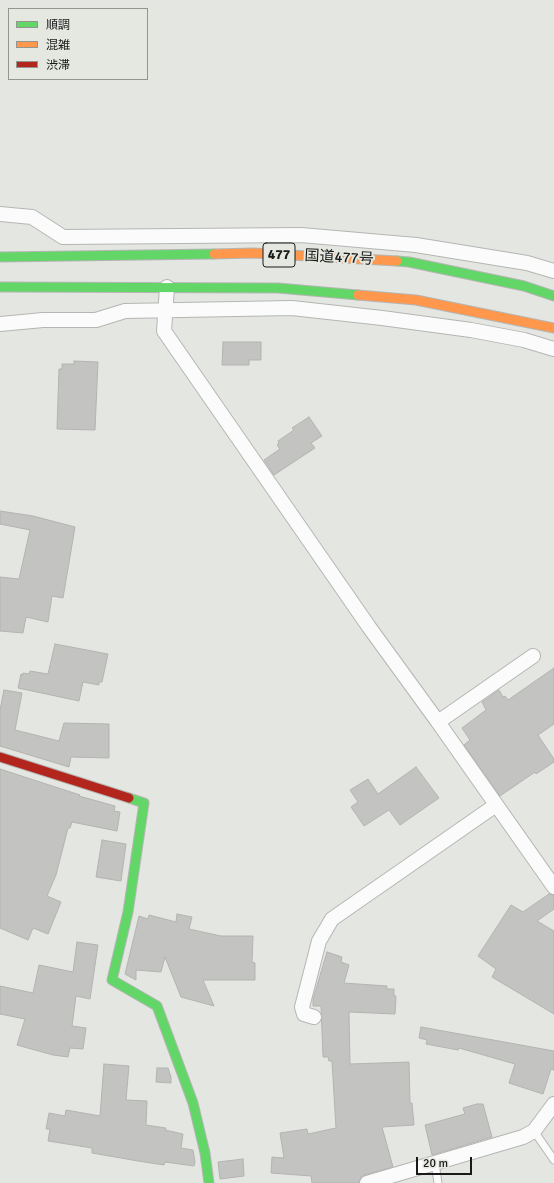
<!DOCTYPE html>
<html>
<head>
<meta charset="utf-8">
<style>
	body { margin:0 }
	#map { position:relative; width:554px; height:1183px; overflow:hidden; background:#e4e6e2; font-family:Signika,"Noto Sans JP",sans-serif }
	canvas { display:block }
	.legend { position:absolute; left:8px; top:8px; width:140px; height:72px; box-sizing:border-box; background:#e5e7e1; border:1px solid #949591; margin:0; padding:5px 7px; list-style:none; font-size:12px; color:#1a1b19 }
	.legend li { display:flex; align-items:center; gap:8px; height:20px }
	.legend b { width:20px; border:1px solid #949591 }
	.scale { position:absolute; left:416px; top:1157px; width:56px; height:18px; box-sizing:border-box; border:2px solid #1a1b19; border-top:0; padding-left:5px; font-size:12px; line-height:14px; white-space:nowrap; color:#1a1b19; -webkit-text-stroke:3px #e5e7e1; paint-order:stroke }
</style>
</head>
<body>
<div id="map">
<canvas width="554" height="1183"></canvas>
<ul class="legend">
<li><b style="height:5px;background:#63d668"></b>順調</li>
<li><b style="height:5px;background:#ff974d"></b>混雑</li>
<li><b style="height:5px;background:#b3261e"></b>渋滞</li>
</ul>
<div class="scale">20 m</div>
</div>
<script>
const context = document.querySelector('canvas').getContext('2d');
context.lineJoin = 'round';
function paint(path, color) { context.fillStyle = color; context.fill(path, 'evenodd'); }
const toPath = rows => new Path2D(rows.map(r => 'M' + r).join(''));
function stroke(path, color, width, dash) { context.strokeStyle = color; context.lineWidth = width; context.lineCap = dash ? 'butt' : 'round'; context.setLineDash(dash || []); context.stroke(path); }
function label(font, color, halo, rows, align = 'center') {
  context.font = font + ' Signika,"Noto Sans JP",sans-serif'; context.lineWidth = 4; context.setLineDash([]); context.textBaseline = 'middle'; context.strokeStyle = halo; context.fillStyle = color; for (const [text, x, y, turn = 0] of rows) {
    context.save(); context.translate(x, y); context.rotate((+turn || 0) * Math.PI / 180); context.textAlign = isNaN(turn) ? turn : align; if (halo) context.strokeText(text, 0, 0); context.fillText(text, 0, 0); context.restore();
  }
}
const building = toPath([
	[223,342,261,342,261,360,249,360,249,365,222,365,223,342],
	[74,361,98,362,95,430,57,429,59,369,62,369,62,364,74,364,74,361],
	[309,417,322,436,311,443,315,448,274,475,264,460,280,449,277,445,279,443,278,441,294,430,292,428,309,417],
	[0,511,33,516,75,527,63,598,52,596,48,622,26,617,23,633,0,631,0,577,19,579,30,530,0,524,0,511],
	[55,644,108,654,102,682,99,682,99,685,83,682,79,701,18,688,21,674,23,675,23,673,29,674,30,671,48,674,55,644],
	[554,668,554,724,538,735,554,759,554,762,536,774,535,772,500,796,464,745,470,740,462,728,486,710,482,702,499,690,503,697,505,696,508,700,554,668],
	[4,690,22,693,15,730,59,741,64,723,109,724,109,758,71,757,69,767,0,746,0,710,4,690],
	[416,767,439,798,400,825,389,810,364,826,351,807,358,802,350,790,368,779,378,794,416,767],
	[0,769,80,795,79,796,115,806,114,811,120,812,117,831,72,822,70,828,68,828,56,875,47,896,61,902,48,934,33,928,28,940,0,928,0,769],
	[102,840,126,844,121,881,96,877,102,840],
	[549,894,554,895,554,909,537,921,554,931,554,1014,492,977,496,969,478,956,511,905,523,912,549,894],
	[177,914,192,917,189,929,221,936,253,936,252,962,255,963,255,980,203,980,214,1006,181,997,165,957,161,972,136,970,136,980,125,974,139,916,148,919,149,915,176,922,177,914],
	[77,942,98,945,90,999,76,996,72,1026,86,1028,83,1049,70,1048,68,1057,53,1055,17,1045,25,1019,0,1014,0,986,33,993,39,965,73,972,77,942],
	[327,952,342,957,341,962,349,965,344,983,387,986,387,989,394,989,394,996,396,996,395,1014,349,1012,350,1064,409,1062,410,1103,412,1103,414,1125,382,1127,393,1167,364,1175,361,1177,359,1183,312,1183,311,1176,271,1173,272,1157,284,1158,280,1133,307,1129,308,1134,336,1128,332,1061,329,1061,328,1057,323,1057,321,1006,313,1006,313,999,327,952],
	[421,1027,554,1051,554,1070,551,1069,543,1094,509,1083,515,1064,459,1048,458,1050,426,1044,427,1040,419,1038,421,1027],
	[104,1064,129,1066,126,1100,147,1101,146,1125,166,1128,165,1130,183,1134,181,1148,193,1150,195,1162,194,1166,165,1162,164,1165,138,1161,92,1153,92,1148,48,1141,50,1129,46,1129,49,1113,65,1116,66,1110,100,1116,104,1064],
	[157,1068,168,1068,171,1077,171,1083,156,1082,157,1068],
	[477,1104,483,1104,492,1137,432,1155,425,1125,465,1114,463,1108,477,1104],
	[243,1159,244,1176,220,1179,218,1162,243,1159]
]);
const lane = toPath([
	[534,1131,554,1160],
	[435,1163,438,1183]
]);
const street = toPath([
	[0,214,32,217,63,237,301,235,416,245,527,263,554,271],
	[167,287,164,331,369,627,438,722],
	[0,324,43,320,96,320,125,311,292,308,382,318,471,330,524,340,554,349],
	[533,656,438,722,554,887],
	[314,1017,304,1014,302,1007,319,941,332,919,496,805],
	[367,1183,523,1137,534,1131,554,1104]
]);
const fast = toPath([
	[0,257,214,254],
	[397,261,409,262,524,286,554,296],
	[0,287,278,288,358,295],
	[129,798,144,803,128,912,112,980,157,1006,193,1103,205,1153,209,1183]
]);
const slow = toPath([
	[214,254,254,253,397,261],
	[358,295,416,300,554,328]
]);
const jam = toPath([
	[0,757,129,798]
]);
const shields = [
	[279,255,32]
];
const shieldNames = [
	["477",279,255]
];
const streetNames = [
	["国道477号",339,258,3]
];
paint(building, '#c3c4c2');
stroke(building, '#b2b4b1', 1);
stroke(lane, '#b5b6b4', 9);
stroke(street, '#b5b6b4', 16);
stroke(fast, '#b5b6b4', 11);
stroke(slow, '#b5b6b4', 11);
stroke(jam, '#b5b6b4', 11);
stroke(lane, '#fbfbfb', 7);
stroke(street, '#fbfbfb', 14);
stroke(fast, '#63d668', 9);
stroke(slow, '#ff974d', 9);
stroke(jam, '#b3261e', 9);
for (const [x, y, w] of shields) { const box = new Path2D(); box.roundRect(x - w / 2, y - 12, w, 24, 3); context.fillStyle = '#e5e7e1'; context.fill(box); stroke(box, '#1a1b19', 1); }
label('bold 14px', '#1a1b19', null, shieldNames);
label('15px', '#1a1b19', '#e5e7e1', streetNames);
</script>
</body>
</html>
